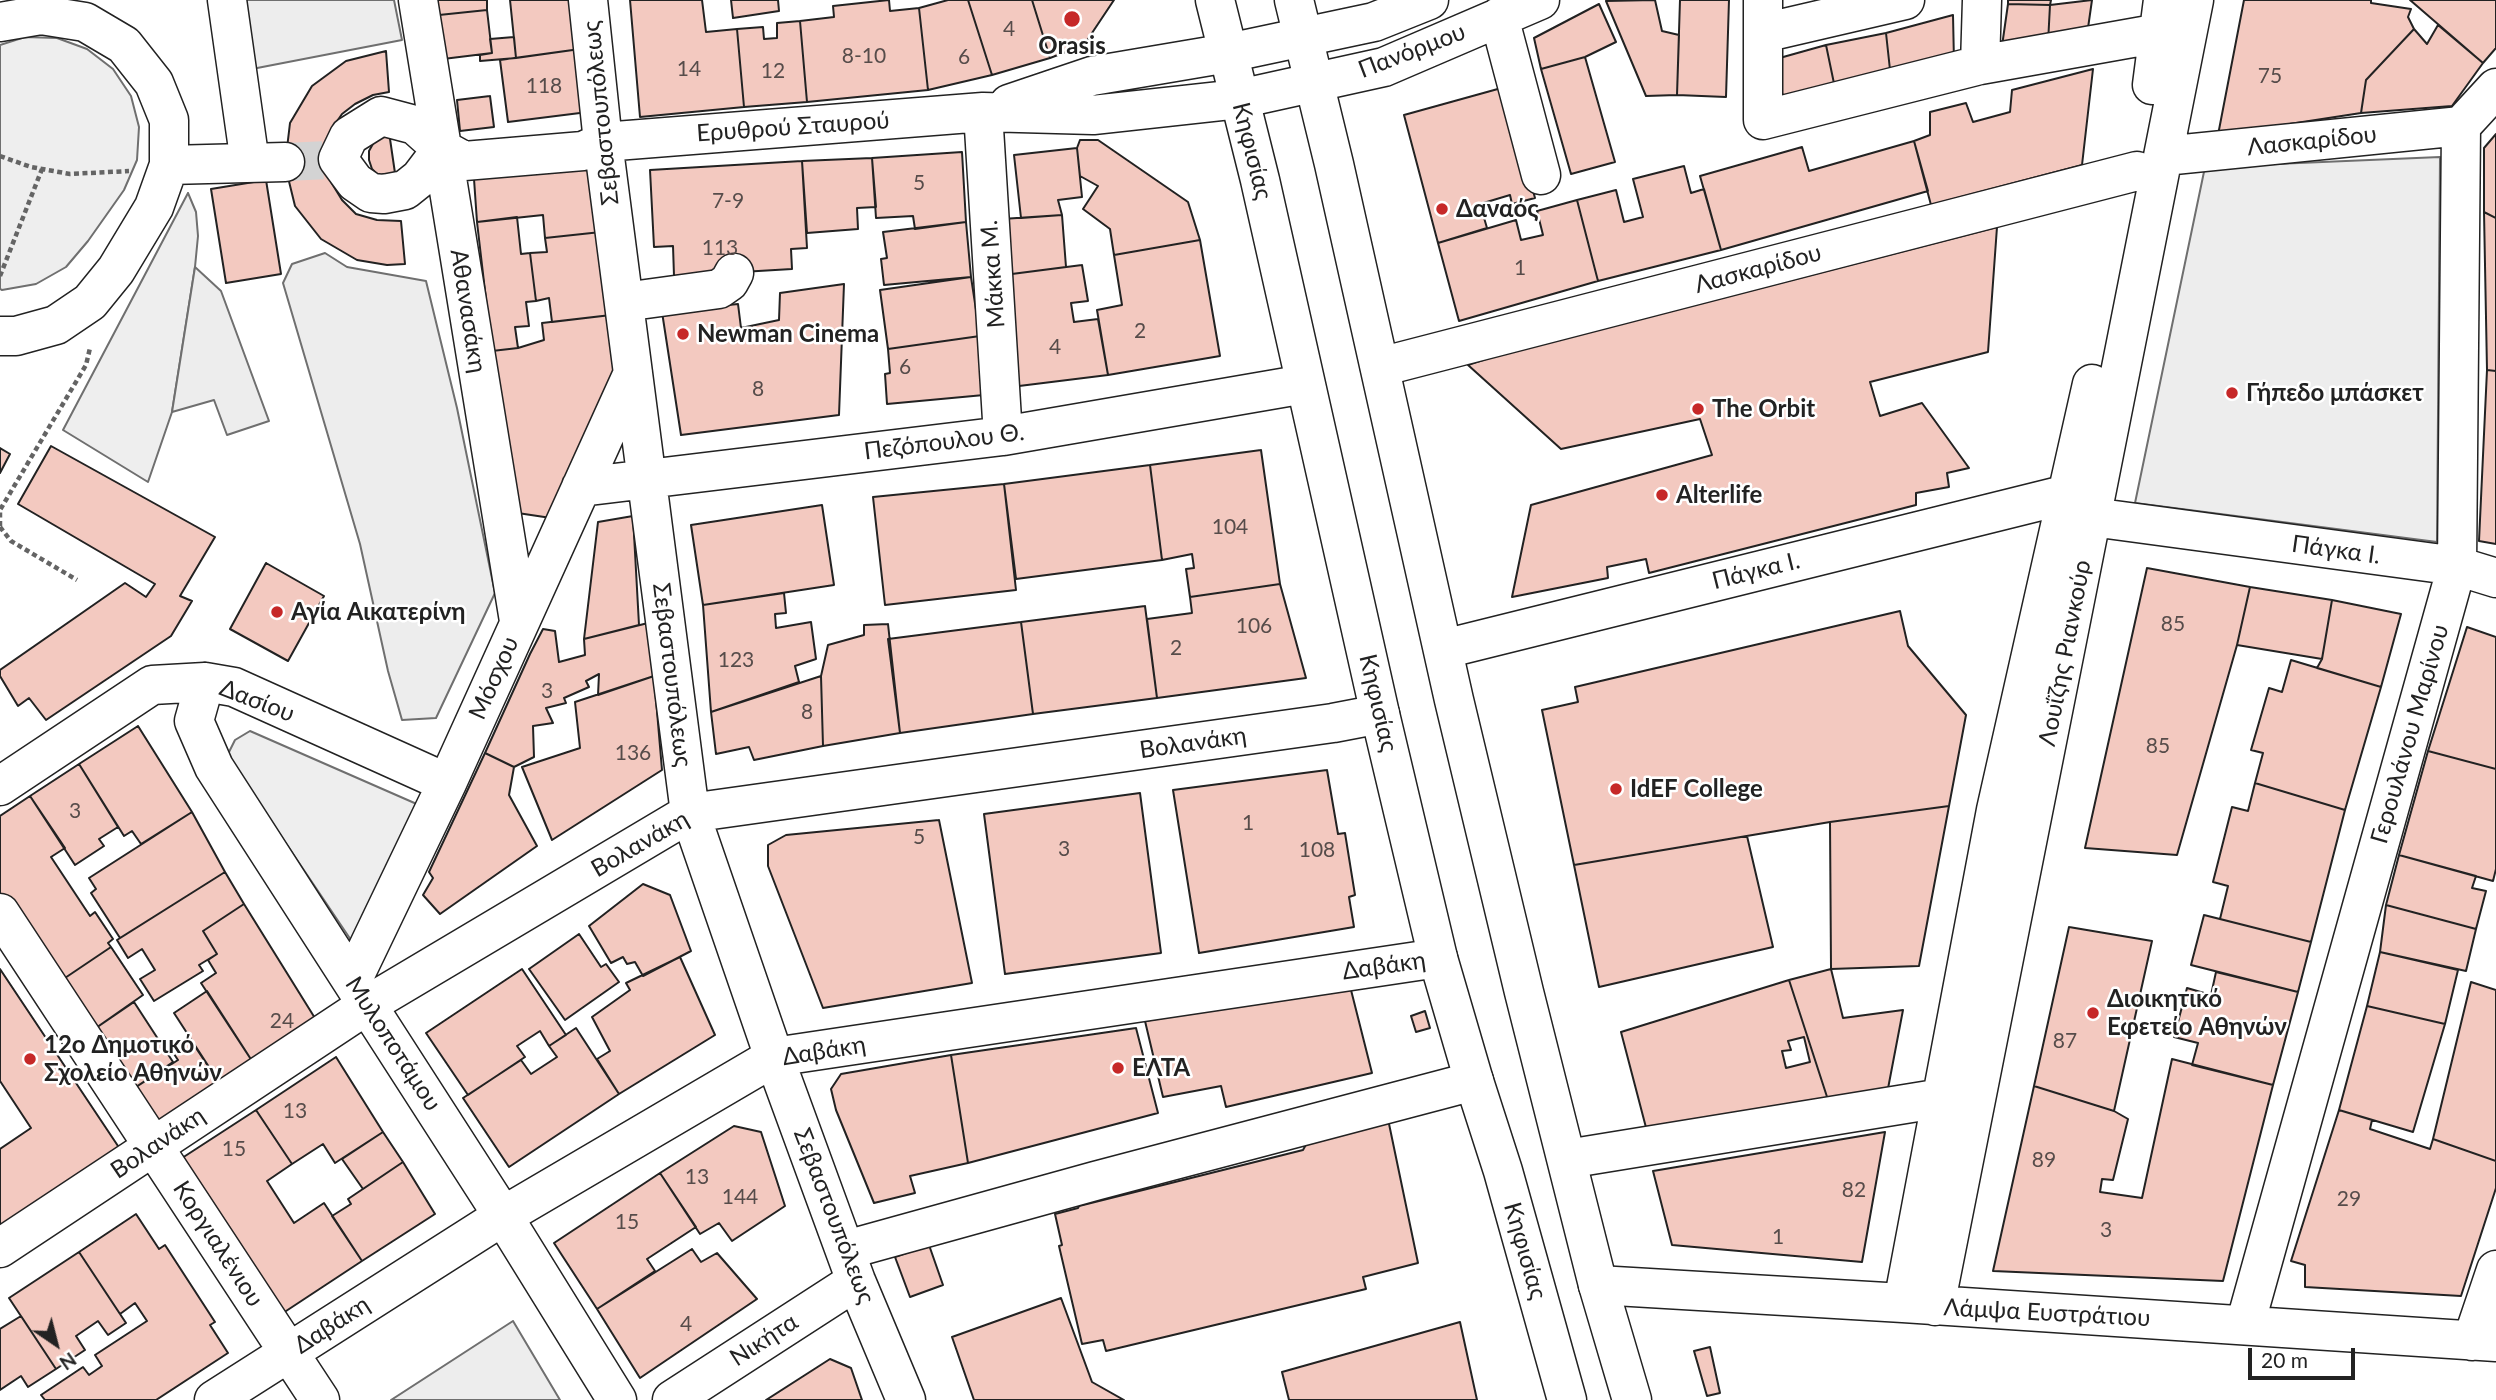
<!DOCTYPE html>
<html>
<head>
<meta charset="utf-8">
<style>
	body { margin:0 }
	#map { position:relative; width:2496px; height:1400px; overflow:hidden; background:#fff; font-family:Lato,sans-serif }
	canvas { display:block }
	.north { position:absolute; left:21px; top:1309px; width:70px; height:70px; -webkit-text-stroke:5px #fff; paint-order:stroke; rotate:145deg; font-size:19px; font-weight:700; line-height:28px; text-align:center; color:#222 }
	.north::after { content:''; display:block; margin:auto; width:24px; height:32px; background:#222; clip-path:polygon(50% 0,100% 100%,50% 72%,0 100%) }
	.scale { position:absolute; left:2248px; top:1348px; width:107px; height:32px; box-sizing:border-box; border:4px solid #222; border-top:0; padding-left:9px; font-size:21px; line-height:24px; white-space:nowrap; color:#222; -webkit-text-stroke:5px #fff; paint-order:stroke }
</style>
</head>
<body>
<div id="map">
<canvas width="2496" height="1400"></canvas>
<div class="north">N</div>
<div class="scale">20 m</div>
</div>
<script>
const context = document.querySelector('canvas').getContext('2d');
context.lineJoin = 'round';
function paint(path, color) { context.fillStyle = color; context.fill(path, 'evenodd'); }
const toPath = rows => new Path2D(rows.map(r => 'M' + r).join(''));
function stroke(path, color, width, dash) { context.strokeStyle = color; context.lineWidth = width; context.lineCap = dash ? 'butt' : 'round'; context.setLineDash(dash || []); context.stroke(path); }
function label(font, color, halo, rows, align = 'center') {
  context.font = font + ' Lato,sans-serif'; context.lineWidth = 5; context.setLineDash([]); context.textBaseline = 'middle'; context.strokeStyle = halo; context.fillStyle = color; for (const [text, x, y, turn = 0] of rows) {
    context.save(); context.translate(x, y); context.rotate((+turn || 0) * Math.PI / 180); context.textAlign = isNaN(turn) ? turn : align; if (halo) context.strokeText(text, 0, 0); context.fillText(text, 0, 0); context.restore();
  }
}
const green = toPath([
	[25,37,57,38,87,49,113,69,131,96,139,127,137,160,124,190,88,241,66,267,36,284,2,290,0,289,0,45,25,37],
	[188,193,196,212,198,236,195,267,172,412,148,482,63,430,188,193],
	[250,731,419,805,353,943,227,756,235,740,250,731]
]);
const parking = toPath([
	[239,0,394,0,402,40,252,69,239,0],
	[2440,157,2437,542,2135,503,2205,167,2440,157],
	[325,253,347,267,426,281,457,408,495,593,436,718,402,720,388,671,360,544,283,283,292,264,325,253],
	[195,267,221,291,269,421,227,435,214,400,172,412,195,267],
	[513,1321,560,1400,391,1400,513,1321]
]);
const building = toPath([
	[436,0,487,0,487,10,439,15,436,0],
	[510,0,576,0,580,49,516,58,510,0],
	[630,0,702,0,706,32,737,29,744,107,640,117,630,0],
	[731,0,778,0,779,11,733,18,731,0],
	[889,0,890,11,919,8,928,90,807,102,800,21,834,17,833,6,889,0],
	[948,0,968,0,992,75,928,90,919,8,948,0],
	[968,0,1032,0,1050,58,992,75,968,0],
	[1032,0,1114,0,1084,45,1050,58,1032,0],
	[1655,0,1662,31,1679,35,1677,95,1646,96,1606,1,1655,0],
	[1680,0,1729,0,1726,97,1677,95,1680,0],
	[2008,0,2051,0,2050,5,2008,4,2008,0],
	[2092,0,2087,35,2048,43,2050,5,2092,0],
	[2244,0,2371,0,2371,3,2411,9,2408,17,2414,29,2366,80,2361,113,2218,135,2244,0],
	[2410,0,2496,0,2496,48,2483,63,2410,0],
	[1599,4,1616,42,1585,57,1541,69,1534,38,1599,4],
	[2008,4,2050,5,2048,43,2002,46,2008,4],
	[487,10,492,53,443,59,439,15,487,10],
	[1953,15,1954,62,1891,79,1886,33,1953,15],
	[800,21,807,102,744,107,737,29,763,27,764,39,777,38,777,23,800,21],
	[2438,25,2483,63,2452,106,2361,113,2366,80,2414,29,2427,44,2438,25],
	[1886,33,1891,79,1836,93,1826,45,1886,33],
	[514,37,516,58,480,61,480,55,492,53,490,39,514,37],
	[1826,45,1836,93,1783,108,1776,59,1826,45],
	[580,49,588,112,508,122,500,60,580,49],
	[386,51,389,92,373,95,355,104,342,114,331,130,331,182,342,200,356,214,377,220,401,221,405,264,387,265,357,260,321,239,295,206,285,165,290,123,312,86,346,61,386,51],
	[1585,57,1615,162,1571,174,1541,69,1585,57],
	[2093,69,2082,165,1931,205,1914,141,1930,135,1930,112,1966,103,1973,122,2010,112,2012,90,2093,69],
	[1505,87,1535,198,1512,204,1510,195,1480,204,1487,228,1438,243,1404,115,1505,87],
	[490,96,494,127,460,131,457,100,490,96],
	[389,132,396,180,379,176,372,169,369,160,369,151,374,142,389,132],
	[2496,134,2496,218,2484,212,2484,148,2496,134],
	[1080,140,1098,140,1188,202,1200,240,1114,255,1110,229,1083,209,1098,186,1080,176,1077,148,1080,140],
	[1914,141,1928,191,1721,250,1700,176,1802,147,1809,171,1914,141],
	[1077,148,1082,197,1058,200,1062,215,1021,218,1014,155,1077,148],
	[962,152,966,222,915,229,913,216,876,218,872,158,962,152],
	[872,158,876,207,857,208,858,229,807,233,802,161,872,158],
	[802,161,807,248,791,249,792,269,674,276,673,246,654,247,650,170,802,161],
	[593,165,601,232,545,238,543,215,477,222,474,179,593,165],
	[1684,166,1691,193,1704,189,1721,250,1598,281,1577,200,1616,190,1624,222,1643,217,1633,179,1684,166],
	[266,180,281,274,226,283,211,189,266,180],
	[1577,200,1598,281,1459,321,1438,243,1516,220,1521,240,1543,235,1537,211,1577,200],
	[2484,212,2496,218,2496,371,2487,370,2484,212],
	[1062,215,1066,267,1004,275,1002,219,1062,215],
	[517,217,521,254,530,253,536,301,526,302,529,326,515,327,518,348,492,351,477,222,517,217],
	[966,222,971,277,884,285,881,259,887,258,883,232,966,222],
	[1997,227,1988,352,1870,382,1880,416,1922,403,1969,468,1947,473,1949,487,1916,493,1916,505,1649,573,1646,559,1607,567,1608,578,1512,597,1531,505,1712,455,1700,419,1561,449,1468,365,1492,357,1997,227],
	[601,232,611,315,552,322,549,298,536,301,530,253,547,252,545,238,601,232],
	[1200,240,1220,356,1108,375,1097,310,1122,305,1114,255,1200,240],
	[1082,265,1088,301,1071,303,1074,322,1098,319,1108,375,1019,386,1004,275,1082,265],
	[971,277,980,336,888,349,880,290,971,277],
	[844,284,839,415,681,435,662,312,738,304,741,328,779,320,780,293,844,284],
	[611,315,619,366,551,518,511,512,492,351,518,348,544,340,542,323,611,315],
	[980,336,984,395,887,404,885,374,890,373,888,349,980,336],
	[2487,370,2496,371,2496,544,2479,541,2487,370],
	[51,446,215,537,180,596,192,601,171,636,46,720,29,698,18,706,0,676,0,670,125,583,146,597,155,584,18,504,51,446],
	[0,448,10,454,0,473,0,448],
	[1261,450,1280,584,1190,597,1186,569,1194,568,1192,554,1162,560,1150,465,1261,450],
	[1150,465,1162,560,1016,579,1004,484,1150,465],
	[1004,484,1016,590,885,605,873,497,1004,484],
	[822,505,834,585,703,605,691,525,822,505],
	[633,516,639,625,584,639,598,522,633,516],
	[266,563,324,596,288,661,230,629,266,563],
	[2147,568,2250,587,2237,645,2177,855,2085,848,2147,568],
	[1280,584,1306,678,1157,698,1147,619,1192,613,1190,597,1280,584],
	[2250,587,2332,600,2322,659,2237,645,2250,587],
	[784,593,786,613,775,614,776,628,811,622,816,659,795,666,799,682,711,712,703,605,784,593],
	[2332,600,2401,614,2381,687,2317,668,2322,659,2332,600],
	[1145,606,1157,698,1033,714,1021,622,1145,606],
	[1900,611,1908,646,1966,715,1949,806,1830,822,1574,865,1542,710,1578,702,1575,687,1900,611],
	[1021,622,1033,714,900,733,888,639,1021,622],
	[648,623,654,676,598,695,599,674,586,681,589,687,564,698,566,703,546,708,553,723,533,726,534,757,514,767,485,753,530,654,543,629,555,631,559,662,585,655,584,639,648,623],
	[888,624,900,733,823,746,821,676,828,645,864,635,864,625,888,624],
	[2467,627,2496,637,2496,769,2428,751,2467,627],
	[2291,660,2381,687,2345,810,2255,783,2263,753,2251,750,2269,688,2282,692,2291,660],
	[654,676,662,770,552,840,522,767,580,748,575,702,654,676],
	[821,676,823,746,754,760,749,747,716,754,711,712,821,676],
	[138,726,192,812,141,844,132,831,124,836,79,764,138,726],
	[2428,751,2496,769,2496,869,2493,881,2399,855,2428,751],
	[485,753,514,767,509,795,537,846,440,914,423,895,433,878,429,872,485,753],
	[79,764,118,827,99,839,104,846,75,865,30,796,79,764],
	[1327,770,1338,834,1345,833,1355,895,1349,897,1354,927,1199,953,1173,790,1327,770],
	[2255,783,2345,810,2311,942,2220,919,2228,886,2213,882,2232,807,2248,811,2255,783],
	[1140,793,1161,953,1005,974,984,814,1140,793],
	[30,796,65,848,51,857,90,916,95,912,113,939,108,943,111,947,59,982,0,894,0,816,30,796],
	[1949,806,1919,966,1831,969,1830,822,1949,806],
	[192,812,225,872,120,938,91,893,96,889,89,878,192,812],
	[939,820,972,983,823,1008,768,866,768,845,786,835,939,820],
	[1747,836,1773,947,1599,987,1574,865,1747,836],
	[2399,855,2476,876,2472,888,2486,891,2476,929,2386,905,2399,855],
	[225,872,244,904,203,931,217,954,199,965,203,971,154,1001,140,979,155,970,142,949,128,958,117,940,225,872],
	[643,884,670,895,691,951,643,976,635,962,627,964,623,957,611,963,589,926,643,884],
	[244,904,318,1023,254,1064,201,983,216,973,208,960,217,954,203,931,244,904],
	[2386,905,2476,929,2466,971,2380,952,2386,905],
	[2204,915,2311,942,2298,992,2191,965,2204,915],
	[2069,927,2152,941,2114,1111,2034,1086,2069,927],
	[579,934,601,967,606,964,619,982,565,1020,529,969,579,934],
	[111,947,143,995,93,1030,59,982,111,947],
	[2380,952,2458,970,2445,1024,2367,1006,2380,952],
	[680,957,715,1035,619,1094,597,1059,610,1051,592,1017,630,990,626,983,680,957],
	[0,969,120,1149,0,1229,0,1149,31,1128,0,1081,0,969],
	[522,969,566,1035,549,1046,540,1031,517,1046,525,1057,468,1095,426,1033,522,969],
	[1831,969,1843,1018,1903,1010,1886,1099,1830,1106,1789,980,1831,969],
	[2216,972,2298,992,2273,1085,2192,1065,2198,1043,2174,1037,2187,988,2211,995,2216,972],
	[1789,980,1830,1106,1649,1139,1621,1032,1789,980],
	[1804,1037,1810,1062,1786,1068,1782,1051,1791,1050,1788,1041,1804,1037],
	[2471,982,2496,990,2496,1161,2433,1139,2471,982],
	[1350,986,1372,1073,1226,1107,1221,1086,1163,1097,1145,1021,1350,986],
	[207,991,254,1064,222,1087,174,1013,207,991],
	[134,1002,173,1062,133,1089,93,1030,134,1002],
	[2367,1006,2445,1024,2413,1132,2339,1110,2367,1006],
	[1425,1011,1430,1028,1416,1032,1411,1016,1425,1011],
	[576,1028,619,1094,509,1167,463,1098,521,1060,531,1074,557,1057,549,1046,576,1028],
	[1136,1028,1158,1113,968,1163,951,1055,1136,1028],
	[190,1039,222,1087,159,1128,133,1089,178,1060,172,1051,190,1039],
	[951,1055,968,1163,910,1176,915,1193,874,1203,836,1110,831,1089,841,1074,951,1055],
	[336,1057,383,1132,335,1163,323,1144,292,1164,256,1110,336,1057],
	[2172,1059,2273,1085,2223,1281,1993,1271,2034,1086,2114,1111,2128,1119,2113,1180,2102,1179,2100,1192,2142,1198,2172,1059],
	[256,1110,292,1164,267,1181,294,1223,324,1203,362,1261,280,1315,179,1160,256,1110],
	[2339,1110,2372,1120,2370,1129,2430,1149,2433,1139,2496,1161,2496,1188,2461,1296,2305,1287,2305,1265,2291,1261,2339,1110],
	[1388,1119,1418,1263,1363,1277,1366,1289,1106,1351,1103,1340,1082,1344,1059,1246,1062,1245,1055,1214,1078,1208,1079,1206,1303,1150,1309,1139,1388,1119],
	[734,1126,761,1132,785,1206,732,1241,719,1223,700,1234,660,1173,734,1126],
	[383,1132,403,1162,363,1189,342,1159,383,1132],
	[1885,1132,1862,1262,1672,1245,1653,1171,1885,1132],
	[403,1162,435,1214,362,1261,332,1216,351,1204,348,1199,403,1162],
	[660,1173,696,1227,647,1259,655,1271,597,1309,554,1243,660,1173],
	[136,1214,159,1249,165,1245,215,1322,210,1325,228,1353,156,1400,45,1400,41,1395,83,1367,89,1375,102,1366,95,1355,147,1321,135,1303,120,1314,79,1252,136,1214],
	[929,1245,943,1285,910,1297,895,1257,929,1245],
	[692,1249,701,1262,717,1253,757,1299,640,1378,597,1309,692,1249],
	[79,1252,126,1323,108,1335,98,1321,76,1336,85,1350,56,1369,9,1298,79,1252],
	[1061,1298,1092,1382,1124,1400,974,1400,952,1337,1061,1298],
	[21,1316,56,1369,28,1387,21,1376,0,1390,0,1329,21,1316],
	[1460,1322,1477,1400,1289,1400,1282,1372,1460,1322],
	[1710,1347,1720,1393,1707,1396,1694,1351,1710,1347],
	[830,1359,851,1368,862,1400,766,1400,830,1359]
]);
const minorTunnel = toPath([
	[285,162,326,160]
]);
const path = toPath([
	[0,156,31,167,70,174,129,171],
	[0,276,42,169],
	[0,526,0,510,86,365,90,348],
	[0,527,11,541,77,580]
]);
const minor = toPath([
	[227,0,250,163],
	[418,0,519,621],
	[588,0,603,142,690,813,774,1057,856,1281,906,1400],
	[1763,0,1763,120,1980,65,2160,33],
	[1499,17,1541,175],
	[0,22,41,15,85,22,124,45,154,83,169,120,169,165,154,207,116,270,90,302,56,325,16,336,0,336],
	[1763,33,1905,0],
	[1980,65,1982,0],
	[2152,85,2163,0],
	[1009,104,1092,76,1228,53,1374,22,1429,0],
	[983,112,1003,436],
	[2461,126,2496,88],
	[2164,156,2461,126],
	[338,159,349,136,381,116,415,125,442,149,464,161,583,151,603,142,983,112,1093,115,1239,99,1384,67,1540,0],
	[338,159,355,182,371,193,384,194,405,190,420,178,442,149],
	[169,165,285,162],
	[624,302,719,289,729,282,734,273],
	[1380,367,2137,171],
	[581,487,1003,436,1305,384],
	[2092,517,2457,566,2496,578],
	[1444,649,2068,494],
	[205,682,194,721,214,767,503,1216,617,1400],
	[0,786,152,685,205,682,234,687,447,783],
	[0,913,320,1400],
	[352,981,447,783,633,373],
	[1567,1159,1942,1098],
	[0,1248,367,1005,690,813,1333,723,1380,714],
	[846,1250,1095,1181,1474,1081],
	[1598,1285,1903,1303,2496,1342],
	[1903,1303,1996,810,2092,384],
	[1935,1306,2194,0],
	[2245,1325,2457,566,2461,126],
	[2472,1341,2496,1270],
	[214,1400,503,1216,774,1057,1438,958],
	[672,1400,856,1281]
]);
const major = toPath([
	[1215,0,1260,180,1380,714,1438,958,1474,1081,1503,1171,1567,1400],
	[1294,0,1334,164,1454,700,1524,992,1598,1285,1632,1400]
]);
const markers = [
	[1072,19,9,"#c62828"],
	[1442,209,7,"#c62828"],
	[683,334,7,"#c62828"],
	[2232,393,7,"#c62828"],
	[1698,409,7,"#c62828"],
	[1662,495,7,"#c62828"],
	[277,612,7,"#c62828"],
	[1616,789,7,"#c62828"],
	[2093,1013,7,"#c62828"],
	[30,1059,7,"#c62828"],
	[1118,1068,7,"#c62828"]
];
const numberNames = [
	["4",1009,29],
	["8-10",864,56],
	["6",964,57],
	["14",689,69],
	["12",773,71],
	["75",2270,76],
	["118",544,86],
	["5",919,183],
	["7-9",728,201],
	["113",720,248],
	["1",1520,268],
	["2",1140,331],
	["4",1055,347],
	["6",905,367],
	["8",758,389],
	["104",1230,527],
	["85",2173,624],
	["106",1254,626],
	["2",1176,648],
	["123",736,660],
	["3",547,691],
	["8",807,712],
	["85",2158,746],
	["136",633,753],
	["3",75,811],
	["1",1248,823],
	["5",919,837],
	["3",1064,849],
	["108",1317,850],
	["24",282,1021],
	["87",2065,1041],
	["13",295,1111],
	["15",234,1149],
	["89",2044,1160],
	["13",697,1177],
	["82",1854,1190],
	["144",740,1197],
	["29",2349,1199],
	["15",627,1222],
	["3",2106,1230],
	["1",1778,1237],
	["4",686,1324]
];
const poiNames = [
	["Orasis",1072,46,"center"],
	["Δαναός",1456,209],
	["Newman Cinema",697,334],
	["Γήπεδο μπάσκετ",2246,393],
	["The Orbit",1712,409],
	["Alterlife",1676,495],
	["Αγία Αικατερίνη",291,612],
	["IdEF College",1630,789],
	["Διοικητικό",2107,999],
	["Εφετείο Αθηνών",2107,1027],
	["12ο Δημοτικό",44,1045],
	["Σχολείο Αθηνών",44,1073],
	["ΕΛΤΑ",1132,1068]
];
const streetNames = [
	["Πανόρμου",1412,51,-21],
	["Σεβαστουπόλεως",601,113,-96],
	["Ερυθρού Σταυρού",793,127,-4],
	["Λασκαρίδου",2312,141,-6],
	["Κηφισίας",1252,151,76],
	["Λασκαρίδου",1758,269,-15],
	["Μάκκα Μ.",993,274,-94],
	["Αθανασάκη",468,311,81],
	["Πεζόπουλου Θ.",944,442,-7],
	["Πάγκα Ι.",2336,550,8],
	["Πάγκα Ι.",1756,571,-14],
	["Λουΐζης Ριανκούρ",2065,653,-79],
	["Σεβαστουπόλεως",672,675,83],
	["Μόσχου",494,678,-66],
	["Δασίου",257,701,21],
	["Κηφισίας",1378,703,77],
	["Γερουλάνου Μαρίνου",2410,734,-74],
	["Βολανάκη",1193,743,-8],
	["Βολανάκη",640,844,-30],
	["Δαβάκη",1384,966,-8],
	["Μυλοποτάμου",393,1044,57],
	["Δαβάκη",824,1051,-9],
	["Βολανάκη",158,1143,-34],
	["Σεβαστουπόλεως",834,1216,69],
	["Κοργιαλένιου",218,1244,57],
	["Κηφισίας",1525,1251,74],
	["Λάμψα Ευστράτιου",2047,1313,3],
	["Δαβάκη",332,1325,-33],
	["Νικήτα",764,1340,-33]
];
paint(green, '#eee');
stroke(green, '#6f6f6f', 2);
paint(parking, '#ededed');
stroke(parking, '#6f6f6f', 2);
paint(building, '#f3c9c0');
stroke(building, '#222', 2);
stroke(minorTunnel, '#d3d3d3', 38, [38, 19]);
stroke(minor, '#222', 41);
stroke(major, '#222', 41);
stroke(path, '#646464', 4.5, [5, 3.5]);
stroke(minor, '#fff', 38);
stroke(major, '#fff', 38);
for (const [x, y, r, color] of markers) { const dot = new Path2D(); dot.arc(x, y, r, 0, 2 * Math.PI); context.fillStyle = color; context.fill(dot); stroke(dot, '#fff', 2.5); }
label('21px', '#564c4a', null, numberNames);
label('bold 24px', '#222', '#fff', poiNames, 'left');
label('24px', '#222', '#fff', streetNames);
</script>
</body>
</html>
